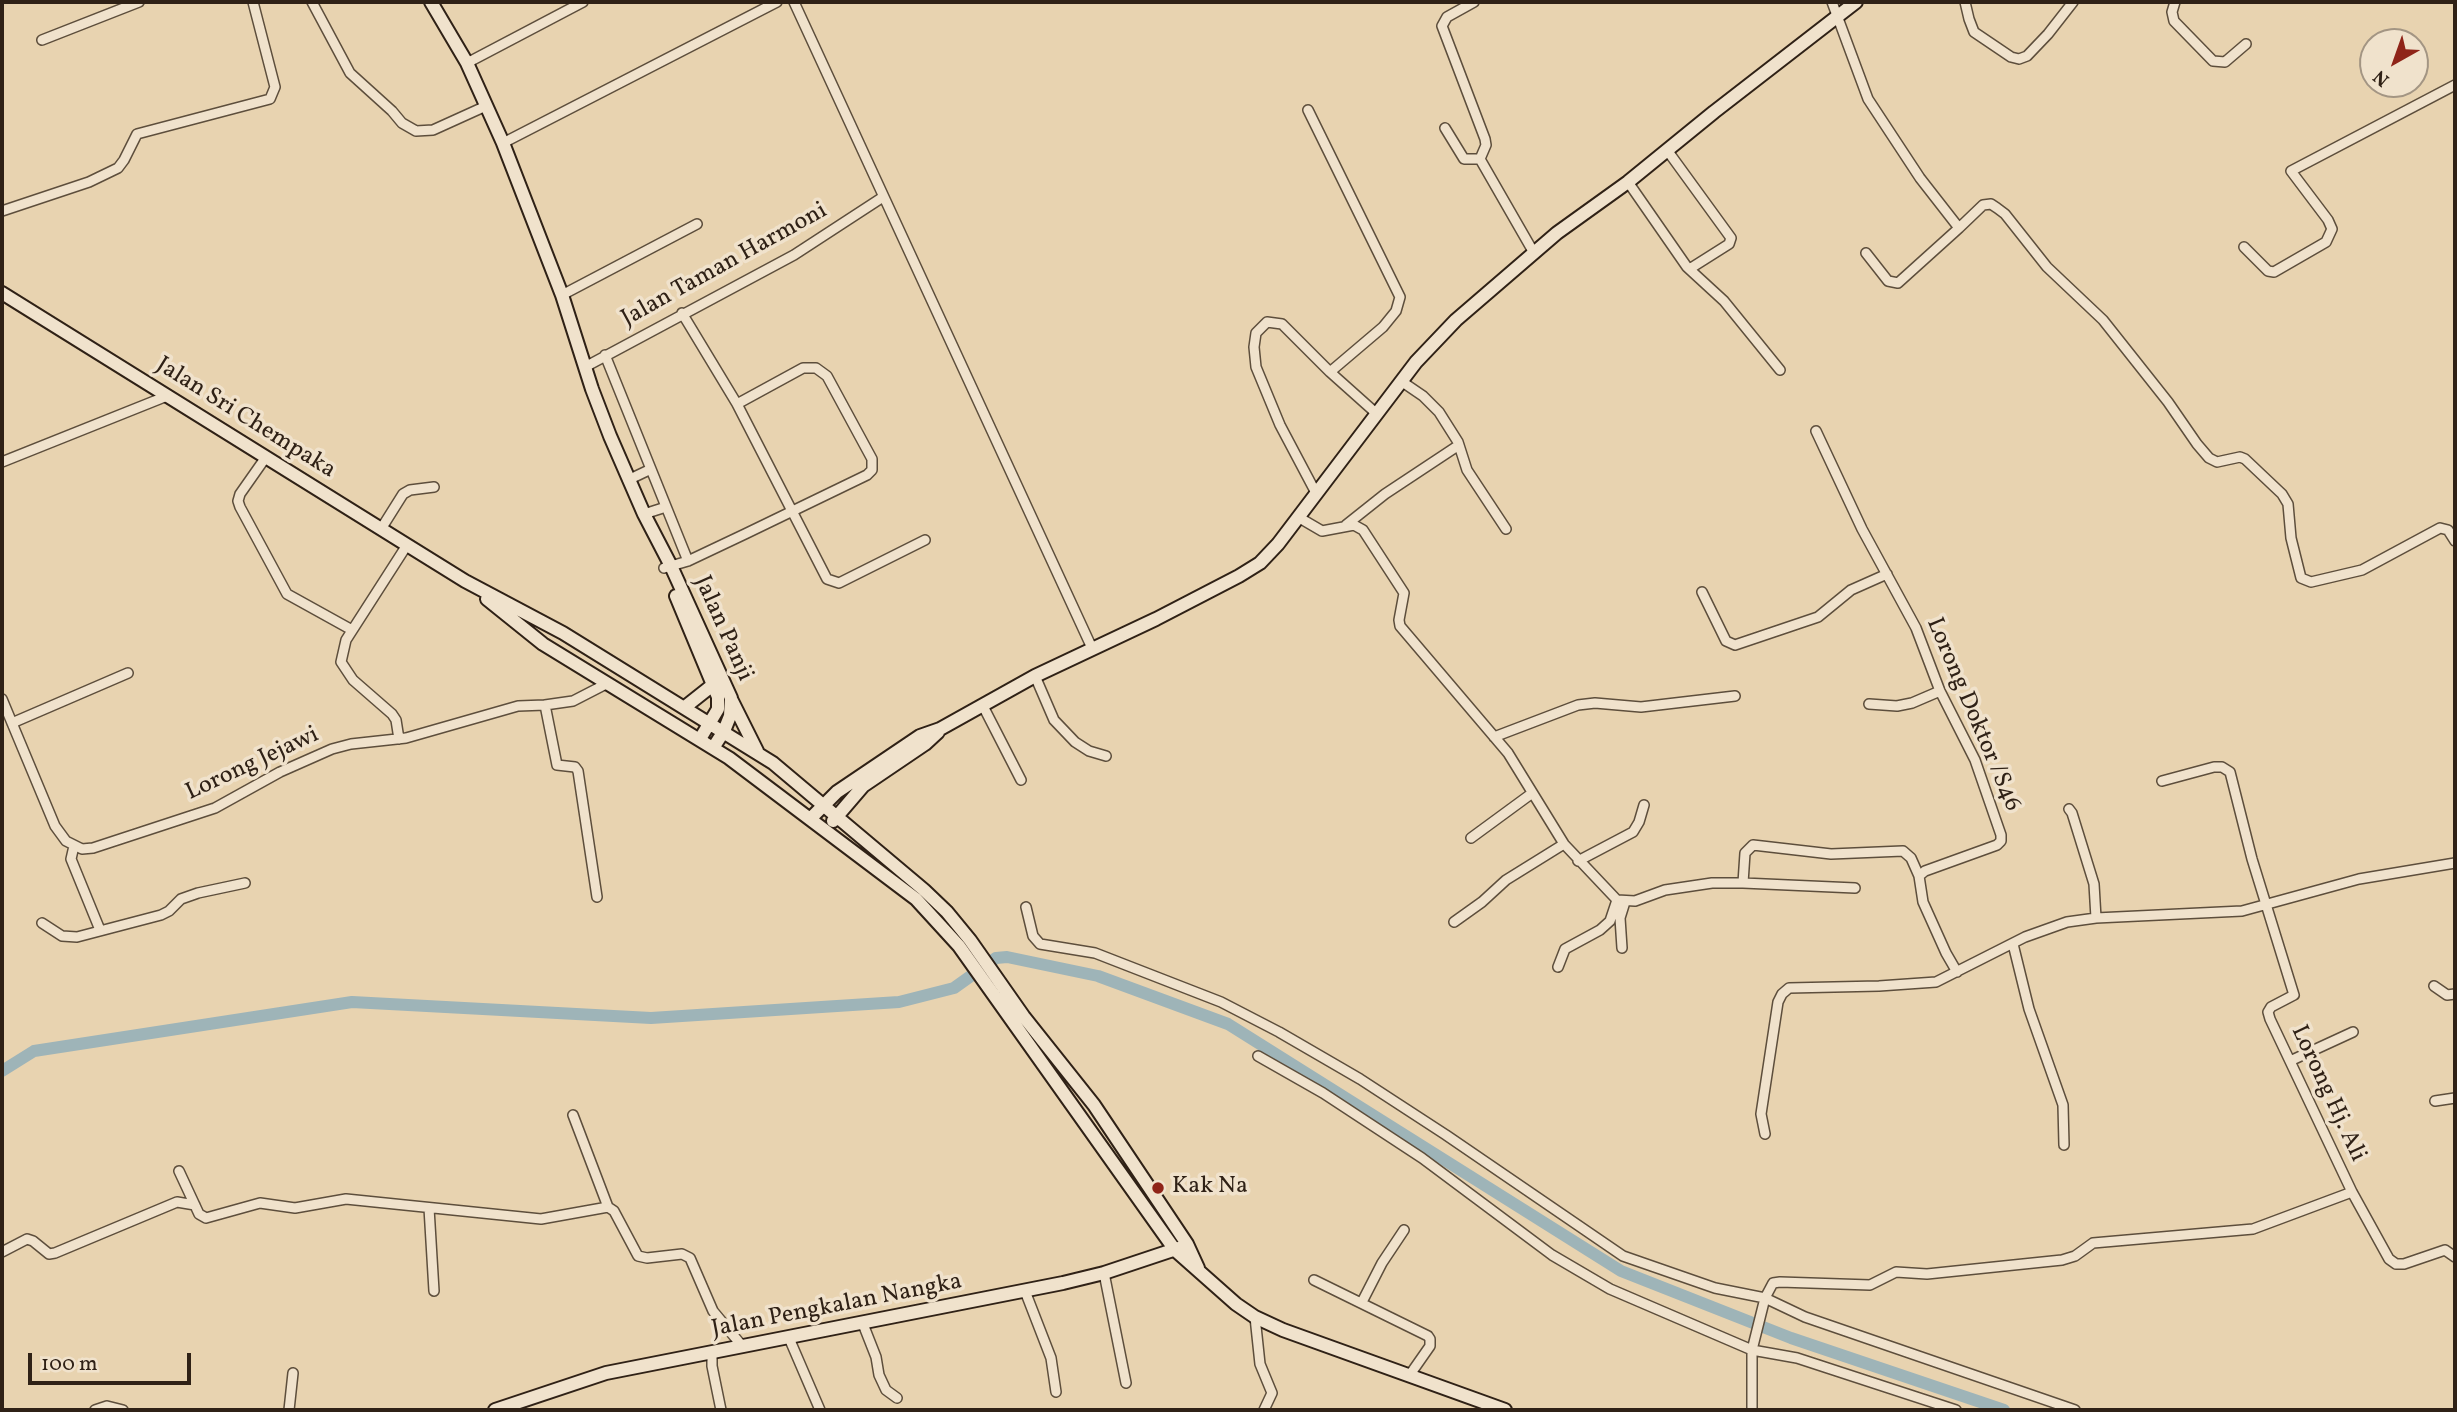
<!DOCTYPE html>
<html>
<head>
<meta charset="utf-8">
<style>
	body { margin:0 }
	#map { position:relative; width:2457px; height:1412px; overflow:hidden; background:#e8d3b0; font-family:Vollkorn,serif }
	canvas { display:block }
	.frame { position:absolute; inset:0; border:4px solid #2f2116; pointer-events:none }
	.north { position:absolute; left:2359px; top:28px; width:70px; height:70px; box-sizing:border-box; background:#f0e2cc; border:2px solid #a39583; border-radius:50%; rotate:220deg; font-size:19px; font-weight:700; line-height:28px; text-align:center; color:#2f2116 }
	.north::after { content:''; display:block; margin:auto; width:24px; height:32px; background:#8f2418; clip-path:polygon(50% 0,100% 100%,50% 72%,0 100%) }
	.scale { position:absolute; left:28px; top:1353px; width:163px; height:32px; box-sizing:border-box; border:4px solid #2f2116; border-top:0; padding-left:9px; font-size:21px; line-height:24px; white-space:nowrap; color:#2f2116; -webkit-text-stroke:5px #f0e2cc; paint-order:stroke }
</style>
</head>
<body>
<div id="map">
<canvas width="2457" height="1412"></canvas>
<div class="frame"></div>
<div class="north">N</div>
<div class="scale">100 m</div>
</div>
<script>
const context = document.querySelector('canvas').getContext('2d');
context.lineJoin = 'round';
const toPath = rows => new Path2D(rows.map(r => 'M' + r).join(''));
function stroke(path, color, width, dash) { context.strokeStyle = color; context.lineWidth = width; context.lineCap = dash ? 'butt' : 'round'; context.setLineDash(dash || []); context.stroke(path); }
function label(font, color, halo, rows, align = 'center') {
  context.font = font + ' Vollkorn,serif'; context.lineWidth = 7; context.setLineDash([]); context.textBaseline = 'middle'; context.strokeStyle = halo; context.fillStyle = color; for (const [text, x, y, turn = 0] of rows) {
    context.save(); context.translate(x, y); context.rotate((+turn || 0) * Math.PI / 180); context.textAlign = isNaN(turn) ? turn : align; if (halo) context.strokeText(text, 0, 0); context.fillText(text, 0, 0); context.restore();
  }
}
const canal = toPath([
	[2,1071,34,1051,352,1002,651,1018,899,1002,954,988,996,958,1007,957,1098,976,1228,1024,1621,1271,1791,1338,2004,1410]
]);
const street = toPath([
	[312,2,350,73,392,111,402,123,416,131,433,130,486,106],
	[794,2,1092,648],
	[1474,2,1447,17,1442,26,1485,139,1486,145,1480,159,1534,253],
	[1832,2,1868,99,1920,178,1959,228,1983,205,1991,204,1997,208,2005,214,2047,267,2103,320,2168,402,2197,444,2209,458,2217,462,2240,457,2245,459,2282,494,2288,504,2291,538,2301,578,2311,582,2362,570,2440,528,2448,530,2455,541],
	[1965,2,1969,19,1974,32,2011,57,2019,59,2027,56,2048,34,2073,2],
	[2175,2,2172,12,2174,21,2213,61,2225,62,2246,44],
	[42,40,139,2],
	[467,63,583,2],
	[1308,110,1400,297,1396,311,1383,327,1330,372],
	[1445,128,1464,159,1480,159],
	[503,143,777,2],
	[1628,182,1687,267,1691,268,1729,244,1731,238,1667,150],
	[2,211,89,182,118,168,124,160,137,134,270,99,275,87,253,2],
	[2244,247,2268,271,2274,272,2326,242,2332,229,2328,220,2291,171,2455,85],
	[1866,253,1888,281,1898,283,1959,228],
	[1687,267,1724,301,1780,370],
	[562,295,697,224],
	[682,313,737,404,827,579,839,583,925,540],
	[605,355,688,561],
	[585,367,794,255,883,197],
	[1401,381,1423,396,1439,412,1458,442,1467,470,1506,529],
	[1816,431,1862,529,1916,628,1940,691,1975,760,2001,835,2001,841,1997,845,1925,871,1919,876,1923,902,1946,953,1957,972],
	[266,457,240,494,238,501,240,507,287,594,352,630],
	[2,462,167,396],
	[628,480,651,469],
	[1316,493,1280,425,1256,367,1254,347,1256,333,1267,322,1282,324,1330,372,1377,414],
	[644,514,666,507],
	[1298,517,1322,531,1354,525,1363,530,1404,593,1399,620,1400,626,1508,753,1564,844,1617,900,1635,901,1665,890,1712,883,1743,883,1745,853,1753,845,1831,854,1903,851,1911,858,1919,876],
	[1346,525,1385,494,1459,445],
	[381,529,403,494,410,490,434,487],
	[664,568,688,561,745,534,867,475,872,470,872,459,827,376,816,368,803,368,737,404],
	[1702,592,1726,641,1735,645,1818,617,1851,590,1887,574],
	[1035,676,1054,720,1075,742,1089,751,1106,756],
	[2,699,55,826,66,841,82,849,93,848,215,808,280,772,332,749,351,744,406,738,518,706,545,705,573,701,608,683],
	[1869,704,1897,706,1912,703,1940,691],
	[545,705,557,765,575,767,578,771,597,897],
	[983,706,1021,780],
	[12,723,128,673],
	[1494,737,1578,705,1595,703,1641,707,1735,696],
	[399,739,396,720,392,714,353,680,341,662,346,640,407,545],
	[2162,781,2214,767,2222,767,2230,772,2252,859,2294,995,2271,1007,2268,1012,2270,1019,2352,1192,2389,1259,2396,1264,2404,1264,2445,1250,2455,1257],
	[2069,809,2072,813,2094,884,2096,918],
	[1471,838,1531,794],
	[74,846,71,859,100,930],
	[1578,861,1633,832,1639,822,1644,805],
	[1743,883,1855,888],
	[1026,907,1033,936,1040,944,1095,953,1221,1002,1279,1032,1360,1079,1446,1135,1623,1256,1715,1288,1765,1298,1805,1317,2075,1410],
	[1454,922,1482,902,1506,880,1564,844],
	[42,923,62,936,77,937,161,915,169,911,181,899,198,893,245,883],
	[2013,944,2029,1009,2063,1105,2064,1145],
	[1622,948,1620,918,1625,902],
	[1558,967,1565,949,1600,930,1610,921,1617,900],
	[2434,986,2447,995,2455,994],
	[1258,1056,1323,1093,1422,1158,1552,1255,1610,1289,1752,1350,1797,1358,1956,1410],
	[2290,1061,2353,1032],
	[2435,1101,2455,1098],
	[573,1115,608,1207],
	[1765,1134,1761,1114,1778,1002,1782,994,1789,988,1879,986,1936,982,2025,937,2067,922,2096,918,2242,911,2359,879,2455,863],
	[179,1171,199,1214,206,1218,260,1203,295,1208,346,1199,541,1219,608,1207,614,1211,638,1256,647,1258,682,1254,690,1258,713,1311,743,1347],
	[429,1208,434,1291],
	[2,1252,27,1239,33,1241,49,1254,55,1253,177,1202,195,1205],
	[1104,1273,1126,1383],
	[1314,1280,1428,1336,1430,1339,1430,1346,1409,1376],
	[1025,1291,1051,1358,1056,1392],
	[1362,1302,1382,1263,1404,1230],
	[1255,1317,1260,1364,1272,1393,1264,1410],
	[863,1324,876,1357,879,1375,886,1390,897,1398],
	[789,1338,820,1410],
	[712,1353,712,1366,721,1410],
	[95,1410,107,1406,123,1410],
	[289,1410,293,1373],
	[1752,1410,1752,1350,1765,1298,1773,1283,1780,1282,1870,1285,1896,1272,1927,1274,2062,1260,2075,1256,2093,1243,2253,1229,2352,1192]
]);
const secondary = toPath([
	[431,2,467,63,503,143,562,295,592,389,610,436,644,514,671,566,731,698,730,716,724,731,713,748],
	[2,293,407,545,465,581,563,633,773,763,924,890,947,912,970,940,1024,1017,1094,1105,1187,1244,1198,1268],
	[676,596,718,697,718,709,700,739],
	[487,599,543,644,729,758,916,899,959,946,1175,1250,1236,1304,1255,1317,1283,1330,1505,1410],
	[732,701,757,751],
	[685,707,714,684],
	[810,819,837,792,920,736,940,729,1035,676,1156,619,1239,576,1260,563,1278,544,1416,362,1456,320,1557,233,1628,182,1714,112,1856,2],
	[833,821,863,786,925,744,938,732],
	[495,1410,606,1373,1063,1283,1104,1273,1182,1247]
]);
const markers = [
	[1158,1188,7,"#8f2418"]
];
const streetNames = [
	["Jalan Taman Harmoni",725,266,-29],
	["Jalan Sri Chempaka",245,419,32],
	["Jalan Panji",722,629,66],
	["Lorong Doktor /S46",1972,715,67],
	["Lorong Jejawi",253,765,-25],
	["Lorong Hj. Ali",2327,1094,65],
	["Jalan Pengkalan Nangka",837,1307,-11]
];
const poiNames = [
	["Kak Na",1172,1188]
];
stroke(canal, '#9eb4b8', 12);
stroke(street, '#5d4e3c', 12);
stroke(secondary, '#2f2116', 16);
stroke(street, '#f0e2cc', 9);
stroke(secondary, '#f0e2cc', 12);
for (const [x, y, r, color] of markers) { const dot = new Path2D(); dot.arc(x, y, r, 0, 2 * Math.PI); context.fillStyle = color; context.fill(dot); stroke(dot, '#f0e2cc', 2.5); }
label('24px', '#2f2116', '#f0e2cc', streetNames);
label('24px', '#2f2116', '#f0e2cc', poiNames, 'left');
</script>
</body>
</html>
